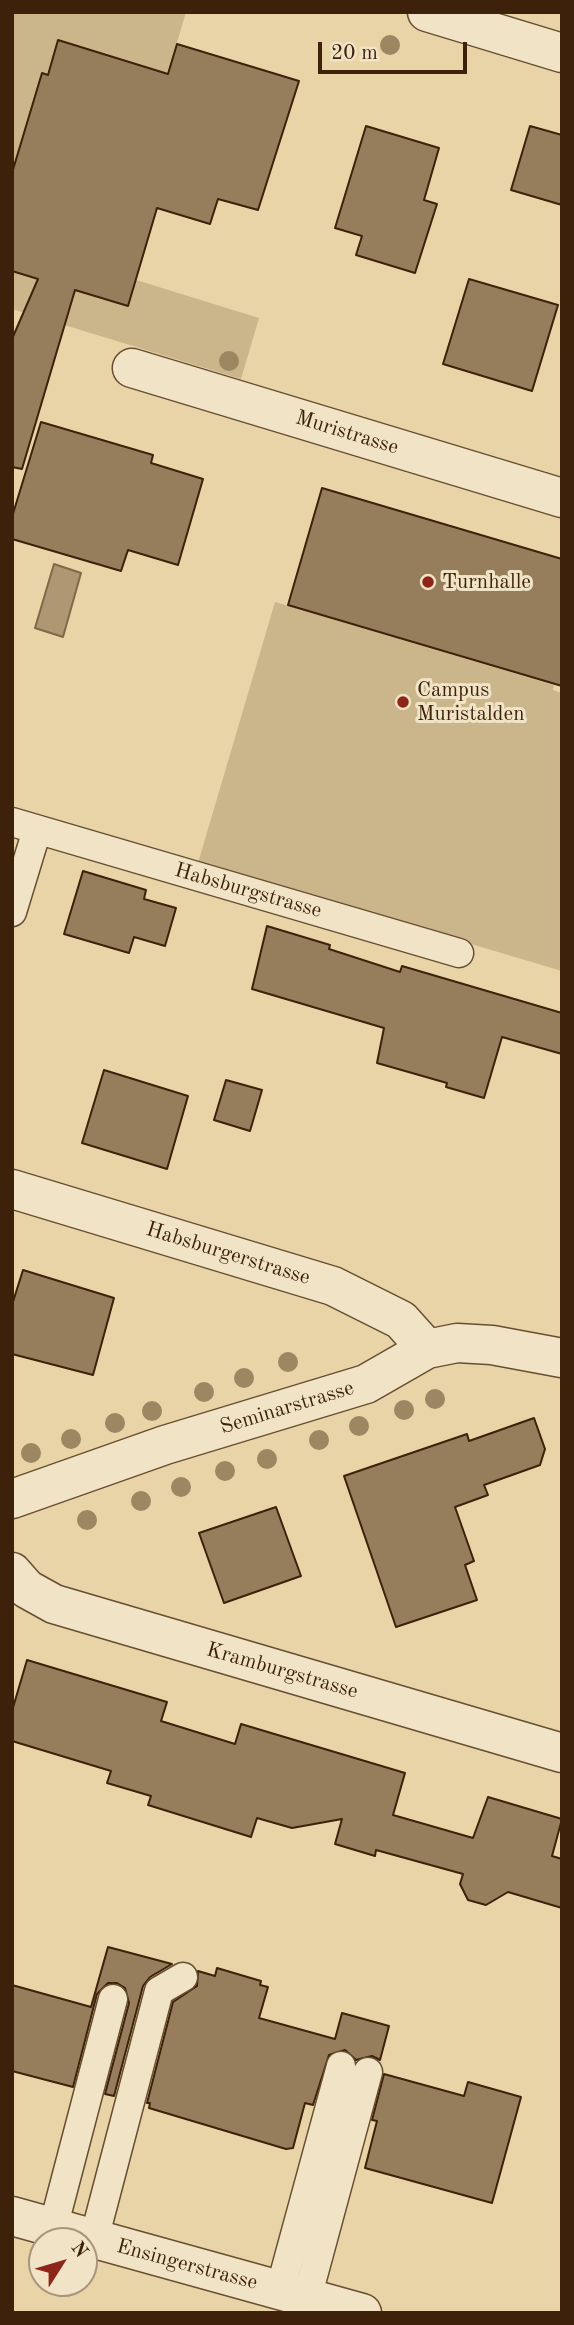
<!DOCTYPE html>
<html>
<head>
<meta charset="utf-8">
<style>
	body { margin:0 }
	#map { position:relative; width:574px; height:2325px; overflow:hidden; background:#e8d4a7; font-family:"Old Standard TT",serif }
	canvas { display:block }
	.frame { position:absolute; inset:0; border:14px solid #3d210a; pointer-events:none }
	.north { position:absolute; left:28px; top:2227px; width:70px; height:70px; box-sizing:border-box; background:#f0e3c6; border:2px solid #a8957b; border-radius:50%; rotate:53deg; font-size:19px; font-weight:700; line-height:28px; text-align:center; color:#3d210a }
	.north::after { content:''; display:block; margin:auto; width:24px; height:32px; background:#8f2418; clip-path:polygon(50% 0,100% 100%,50% 72%,0 100%) }
	.scale { position:absolute; left:318px; top:42px; width:149px; height:32px; box-sizing:border-box; border:4px solid #3d210a; border-top:0; padding-left:9px; font-size:21px; line-height:24px; white-space:nowrap; color:#3d210a; -webkit-text-stroke:5px #f0e3c6; paint-order:stroke }
</style>
</head>
<body>
<div id="map">
<canvas width="574" height="2325"></canvas>
<div class="frame"></div>
<div class="north">N</div>
<div class="scale">20 m</div>
</div>
<script>
const context = document.querySelector('canvas').getContext('2d');
context.lineJoin = 'round';
function paint(path, color) { context.fillStyle = color; context.fill(path, 'evenodd'); }
const toPath = rows => new Path2D(rows.map(r => 'M' + r).join(''));
function stroke(path, color, width, dash) { context.strokeStyle = color; context.lineWidth = width; context.lineCap = dash ? 'butt' : 'round'; context.setLineDash(dash || []); context.stroke(path); }
function label(font, color, halo, rows, align = 'center') {
  context.font = font + ' "Old Standard TT",serif'; context.lineWidth = 6; context.setLineDash([]); context.textBaseline = 'middle'; context.strokeStyle = halo; context.fillStyle = color; for (const [text, x, y, turn = 0] of rows) {
    context.save(); context.translate(x, y); context.rotate((+turn || 0) * Math.PI / 180); context.textAlign = isNaN(turn) ? turn : align; if (halo) context.strokeText(text, 0, 0); context.fillText(text, 0, 0); context.restore();
  }
}
const green = toPath([
	[12,12,186,12,168,73,58,41,48,74,42,73,12,173],
	[12,272,128,306,136,280,259,318,241,379,12,309],
	[275,602,554,685,553,690,562,693,562,971,198,863]
]);
const water = toPath([
	[54,564,81,573,63,637,35,628,54,564]
]);
const building = toPath([
	[58,40,168,74,177,44,299,81,258,210,218,199,210,224,157,208,128,306,75,290,22,469,12,467,12,339,38,279,12,271,12,173,42,73,48,75,58,40],
	[366,126,439,148,424,200,437,204,415,273,356,255,362,236,335,228,366,126],
	[530,126,562,135,562,205,511,190,530,126],
	[469,279,558,305,532,391,443,364,469,279],
	[41,422,153,455,151,463,203,479,178,565,128,550,121,571,12,539,12,517,41,422],
	[322,488,562,559,562,686,288,605,322,488],
	[83,871,146,890,144,899,176,908,165,946,134,937,129,953,64,934,83,871],
	[267,926,330,945,329,949,400,972,402,966,562,1013,562,1054,502,1037,484,1098,446,1087,447,1083,377,1063,384,1028,252,989,267,926],
	[104,1070,188,1096,167,1169,82,1143,104,1070],
	[226,1080,262,1090,250,1131,214,1120,226,1080],
	[23,1270,114,1298,93,1375,12,1354,12,1305,23,1270],
	[534,1418,545,1449,540,1465,484,1485,488,1495,455,1507,474,1561,465,1565,477,1600,396,1627,344,1476,467,1434,469,1441,534,1418],
	[276,1507,301,1576,224,1603,199,1533,276,1507],
	[27,1660,167,1702,161,1721,235,1744,241,1724,405,1773,393,1815,473,1838,488,1797,562,1819,552,1856,562,1859,562,1908,508,1892,486,1905,468,1900,460,1884,463,1874,376,1850,375,1856,335,1844,342,1819,292,1828,257,1818,251,1837,148,1805,151,1796,107,1783,111,1771,12,1741,12,1711,27,1660],
	[108,1947,172,1964,150,1977,143,1986,114,2096,105,2094,129,2003,125,1988,117,1983,108,1983,97,1994,73,2087,12,2071,12,1985,91,2007,108,1947],
	[217,1968,261,1981,260,1985,268,1987,259,2018,335,2039,342,2013,389,2026,380,2060,372,2056,356,2060,345,2050,329,2055,313,2105,305,2103,293,2148,286,2149,149,2108,150,2103,147,2103,173,2002,197,1986,198,1971,215,1976,217,1968],
	[384,2074,464,2096,468,2082,521,2097,492,2203,365,2168,377,2121,372,2120,384,2074]
]);
const service = toPath([
	[12,822,459,953],
	[12,912,37,830],
	[53,2228,113,1999],
	[94,2239,159,1991,183,1977],
	[280,2290,341,2066],
	[307,2298,368,2072]
]);
const minor = toPath([
	[427,12,562,53],
	[132,368,562,498],
	[12,1189,333,1286,401,1320,427,1349],
	[12,1499,165,1445,366,1384,427,1349,457,1343,492,1345,562,1358],
	[12,1572,27,1589,54,1604,562,1753],
	[12,2216,362,2313]
]);
const trees = [
	[390,45],
	[229,361],
	[288,1362],
	[244,1378],
	[204,1392],
	[435,1399],
	[404,1410],
	[152,1411],
	[115,1423],
	[359,1426],
	[71,1439],
	[319,1440],
	[31,1453],
	[267,1459],
	[225,1471],
	[181,1487],
	[141,1501],
	[87,1520]
];
const markers = [
	[428,582,7,"#8f2418"],
	[403,702,7,"#8f2418"]
];
const streetNames = [
	["Muristrasse",347,433,17],
	["Habsburgstrasse",248,891,16],
	["Habsburgerstrasse",228,1254,17],
	["Seminarstrasse",287,1408,-17],
	["Kramburgstrasse",282,1671,16],
	["Ensingerstrasse",187,2265,15]
];
const poiNames = [
	["Turnhalle",442,582],
	["Campus",417,690],
	["Muristalden",417,714]
];
paint(green, '#cbb68c');
paint(water, '#ae9772');
stroke(water, '#816848', 2);
paint(building, '#967e5c');
stroke(building, '#3d210a', 2);
stroke(service, '#684e31', 31);
stroke(minor, '#684e31', 41);
stroke(service, '#f0e3c6', 28);
stroke(minor, '#f0e3c6', 38);
context.fillStyle = '#9d8662';
for (const [x, y] of trees) { context.beginPath(); context.arc(x, y, 10, 0, 2 * Math.PI); context.fill(); }
for (const [x, y, r, color] of markers) { const dot = new Path2D(); dot.arc(x, y, r, 0, 2 * Math.PI); context.fillStyle = color; context.fill(dot); stroke(dot, '#f0e3c6', 2.5); }
label('21px', '#3d210a', '#f0e3c6', streetNames);
label('21px', '#3d210a', '#f0e3c6', poiNames, 'left');
</script>
</body>
</html>
